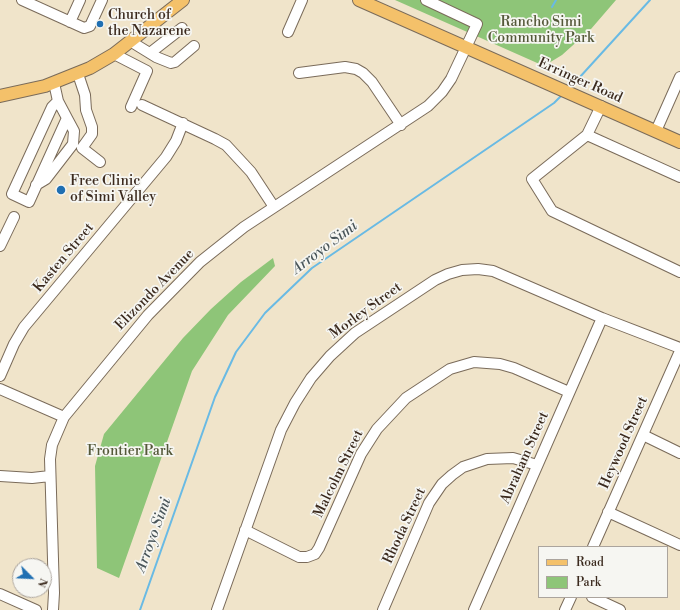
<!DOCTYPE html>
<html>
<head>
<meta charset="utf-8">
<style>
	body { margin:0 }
	#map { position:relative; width:680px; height:610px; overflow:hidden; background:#f0e4ca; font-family:"Libre Bodoni",serif }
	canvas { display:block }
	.legend { position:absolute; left:538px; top:546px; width:130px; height:52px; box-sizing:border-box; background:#f6f6f2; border:1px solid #aba49d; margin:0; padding:5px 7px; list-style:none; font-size:12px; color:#3b2a1e }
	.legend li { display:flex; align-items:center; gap:8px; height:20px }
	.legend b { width:20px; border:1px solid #aba49d }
	.north { position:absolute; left:12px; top:558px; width:40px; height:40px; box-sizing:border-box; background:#f6f6f2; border:1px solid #aba49d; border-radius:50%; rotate:114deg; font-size:11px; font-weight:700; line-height:16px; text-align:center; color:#3b2a1e }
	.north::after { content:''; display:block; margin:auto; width:14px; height:18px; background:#1f6fb2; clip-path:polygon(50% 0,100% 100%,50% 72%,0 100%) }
</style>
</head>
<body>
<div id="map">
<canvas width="680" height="610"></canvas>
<ul class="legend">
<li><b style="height:5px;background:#f4c16a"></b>Road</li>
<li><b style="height:11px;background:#8ec578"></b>Park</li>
</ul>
<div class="north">N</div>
</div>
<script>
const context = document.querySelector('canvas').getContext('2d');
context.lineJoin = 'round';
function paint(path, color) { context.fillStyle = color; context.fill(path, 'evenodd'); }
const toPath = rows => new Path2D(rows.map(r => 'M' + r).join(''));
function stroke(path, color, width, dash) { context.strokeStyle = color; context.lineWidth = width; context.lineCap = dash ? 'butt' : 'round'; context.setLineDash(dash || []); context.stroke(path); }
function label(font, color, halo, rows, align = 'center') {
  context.font = font + ' "Libre Bodoni",serif'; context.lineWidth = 3.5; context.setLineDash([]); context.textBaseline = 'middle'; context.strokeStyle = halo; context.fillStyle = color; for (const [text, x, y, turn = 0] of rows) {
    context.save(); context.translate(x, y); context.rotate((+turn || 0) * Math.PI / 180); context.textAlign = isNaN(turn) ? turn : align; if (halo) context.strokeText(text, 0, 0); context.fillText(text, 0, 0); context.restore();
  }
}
const green = toPath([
	[395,0,616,0,591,29,562,55,544,66],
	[273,258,275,266,228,315,192,371,119,578,97,568,95,466,104,434,183,338,211,309,241,282]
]);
const stream = toPath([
	[552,7,556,0],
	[569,89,650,0],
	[140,610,215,397,236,352,265,313,312,268,554,103,563,94]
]);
const minor = toPath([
	[22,0,84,28,90,26,102,0],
	[70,22,80,0],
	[288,32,302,0],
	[130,41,156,57,171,63,175,62,194,46],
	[150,53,182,28],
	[114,54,147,71,131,107],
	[299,73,345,67,356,69,363,73,372,82,401,125],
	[78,74,85,95,86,110,92,127,92,134,82,148,100,162],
	[54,83,58,101,67,118,29,202,12,194,52,107,58,101],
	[142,105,215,139,226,145,251,172,274,207],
	[601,106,587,135,532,179,552,211,680,272],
	[656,131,680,77],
	[587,135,680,177],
	[36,185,46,179,73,144,74,131,67,118],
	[0,246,14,217],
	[0,376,14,344,24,327,166,157,176,141,183,123],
	[0,389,64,417],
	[643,435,680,453],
	[0,476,32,478,50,476],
	[608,512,680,545],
	[245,530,299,557,307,557,315,554,319,548,361,454,377,429,406,398,450,369,474,362,500,364,514,368,569,392],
	[593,547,680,351],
	[0,594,36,610],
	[592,597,620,610],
	[53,610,54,593,50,459,52,445,64,417,148,315,200,262,244,227,428,106,442,92,451,79,477,24,426,0],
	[217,610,281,430,295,403,311,378,330,356,355,333,435,280,448,274,462,270,478,269,493,271,602,318,680,348],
	[383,610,429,503,442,484,452,475,463,467,487,459,513,458,537,465],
	[474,610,602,318],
	[565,610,571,597]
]);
const major = toPath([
	[359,0,680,142],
	[0,96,45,86,90,68,114,54,183,0]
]);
const markers = [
	[100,24,4,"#1f6fb2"],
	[61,190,5,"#1f6fb2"]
];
const poiNames = [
	["Church of",108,16],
	["the Nazarene",108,32],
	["Free Clinic",70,182],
	["of Simi Valley",70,198]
];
const parkNames = [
	["Rancho Simi",541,23],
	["Community Park",541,39],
	["Frontier Park",130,452]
];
const streetNames = [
	["Erringer Road",580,81,24],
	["Kasten Street",64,258,-50],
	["Elizondo Avenue",155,290,-46],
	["Morley Street",366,311,-36],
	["Heywood Street",624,443,-66],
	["Abraham Street",525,458,-66],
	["Malcolm Street",339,474,-64],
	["Rhoda Street",405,526,-65]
];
const waterNames = [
	["Arroyo Simi",325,248,-37],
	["Arroyo Simi",154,535,-70]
];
paint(green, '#8ec578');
stroke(stream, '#69bae4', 2);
stroke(minor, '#7a6b5a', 12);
stroke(major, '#7a6b5a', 14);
stroke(minor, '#fff', 10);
stroke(major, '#f4c16a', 12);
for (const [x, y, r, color] of markers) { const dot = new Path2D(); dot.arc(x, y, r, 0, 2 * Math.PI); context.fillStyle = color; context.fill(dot); stroke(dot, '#f6f6f2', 1.5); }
label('14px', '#3b2a1e', '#f6f6f2', poiNames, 'left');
label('14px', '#545839', '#f6f6f2', parkNames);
label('14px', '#3b2a1e', '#f6f6f2', streetNames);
label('italic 15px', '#495559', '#f6f6f2', waterNames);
</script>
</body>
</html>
